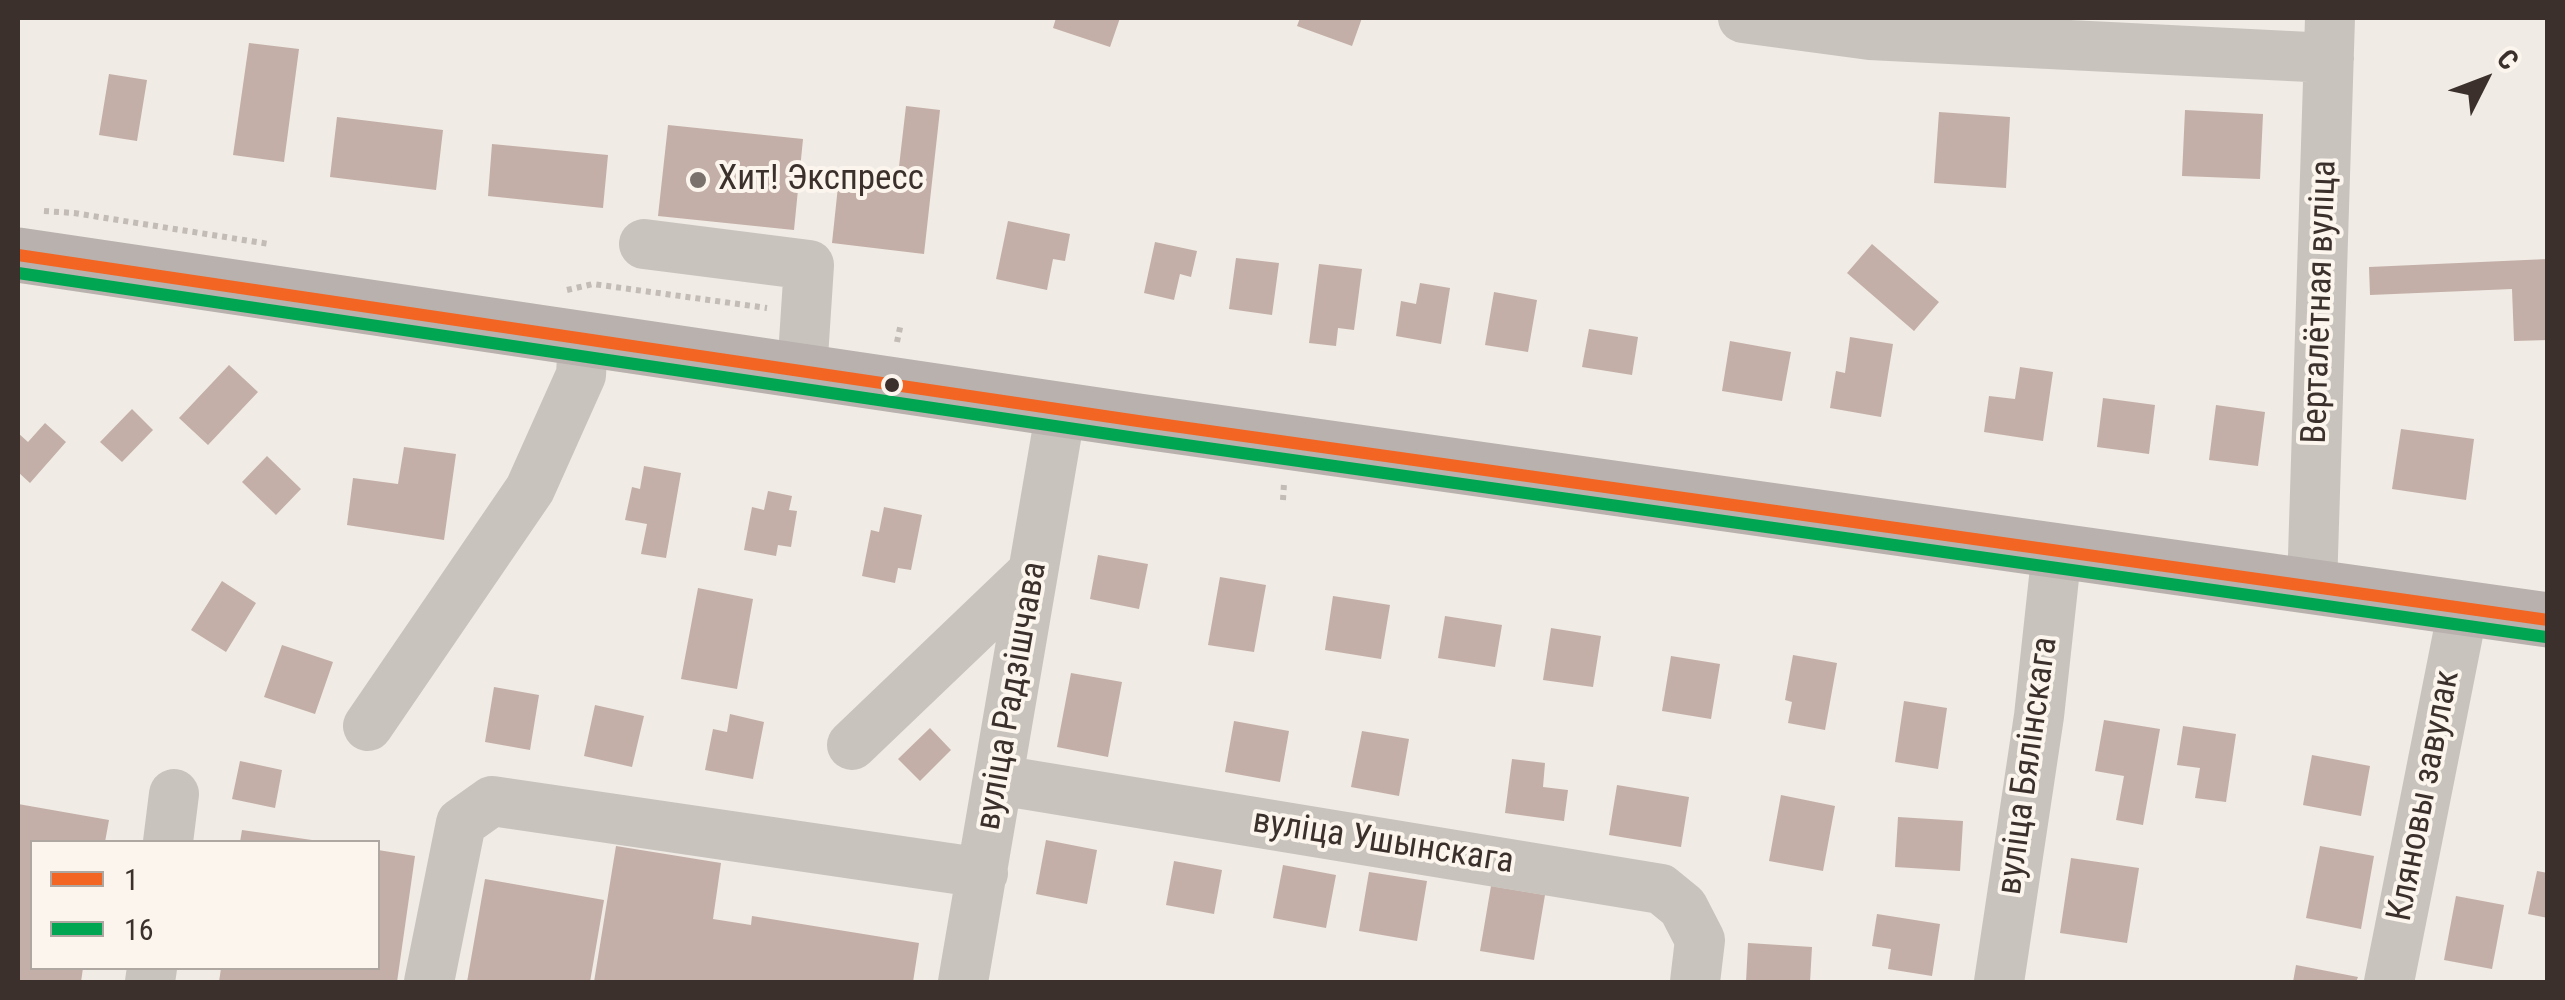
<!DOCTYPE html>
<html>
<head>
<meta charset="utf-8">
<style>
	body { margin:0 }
	#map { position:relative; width:2565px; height:1000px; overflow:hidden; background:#f0ebe5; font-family:"Roboto Condensed",sans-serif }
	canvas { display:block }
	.frame { position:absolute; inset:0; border:20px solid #3b302b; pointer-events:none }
	.legend { position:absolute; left:30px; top:840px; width:350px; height:130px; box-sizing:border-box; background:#fbf5ee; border:2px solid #aea6a0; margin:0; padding:12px 18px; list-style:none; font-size:30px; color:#3b302b }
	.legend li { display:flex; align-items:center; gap:20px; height:50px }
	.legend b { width:50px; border:2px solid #aea6a0 }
	.north { position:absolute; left:2435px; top:30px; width:100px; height:100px; -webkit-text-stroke:8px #fbf5ee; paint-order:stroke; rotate:48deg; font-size:28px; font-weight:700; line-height:40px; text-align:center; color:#3b302b }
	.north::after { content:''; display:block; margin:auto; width:35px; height:45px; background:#3b302b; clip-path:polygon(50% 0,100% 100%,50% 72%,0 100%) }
</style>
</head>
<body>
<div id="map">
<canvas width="2565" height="1000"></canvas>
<div class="frame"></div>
<ul class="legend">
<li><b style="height:12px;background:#f26522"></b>1</li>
<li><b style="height:12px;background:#00a651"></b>16</li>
</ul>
<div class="north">С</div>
</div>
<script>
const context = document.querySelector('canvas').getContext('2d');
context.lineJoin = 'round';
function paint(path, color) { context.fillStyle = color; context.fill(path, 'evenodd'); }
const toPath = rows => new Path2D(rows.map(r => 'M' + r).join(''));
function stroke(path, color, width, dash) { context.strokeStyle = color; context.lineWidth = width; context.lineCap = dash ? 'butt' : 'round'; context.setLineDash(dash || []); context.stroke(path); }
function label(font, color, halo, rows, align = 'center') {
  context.font = font + ' "Roboto Condensed",sans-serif'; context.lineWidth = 8; context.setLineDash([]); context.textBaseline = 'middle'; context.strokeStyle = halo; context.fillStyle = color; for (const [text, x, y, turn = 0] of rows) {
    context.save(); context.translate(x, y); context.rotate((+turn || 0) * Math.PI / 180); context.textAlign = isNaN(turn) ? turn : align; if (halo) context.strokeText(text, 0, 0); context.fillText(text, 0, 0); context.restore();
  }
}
const building = toPath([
	[1056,18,1120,18,1110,47,1053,28],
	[1300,18,1362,18,1352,46,1297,26],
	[249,43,299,49,284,162,233,155],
	[109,74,147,80,137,141,99,135],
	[906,106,940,110,924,254,832,243,839,177,897,184],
	[2185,110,2263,114,2260,179,2182,176],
	[1939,112,2010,117,2006,188,1934,183],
	[337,117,443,130,436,190,330,177],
	[668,125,803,139,794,230,658,216],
	[492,144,608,155,603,208,488,196],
	[1008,221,1070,234,1065,261,1053,259,1047,290,996,279],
	[1155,242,1197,251,1191,277,1180,274,1174,300,1144,293],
	[1872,244,1939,302,1914,331,1847,273],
	[1236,258,1279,263,1272,315,1229,309],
	[2548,259,2548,340,2514,341,2512,289,2370,295,2369,267],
	[1319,264,1362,269,1354,330,1338,328,1336,346,1309,343],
	[1420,283,1450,288,1441,344,1396,336,1401,301,1416,304],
	[1494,292,1537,300,1528,352,1485,345],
	[1589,329,1638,337,1632,375,1582,367],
	[1850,337,1893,344,1881,417,1830,408,1836,371,1845,373],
	[1730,341,1791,352,1782,401,1722,391],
	[229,365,258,392,208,445,179,418],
	[2020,367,2053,372,2043,441,1984,432,1989,396,2015,399],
	[2103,398,2155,405,2149,454,2097,447],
	[2216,405,2265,412,2258,466,2209,460],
	[132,409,153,430,122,462,100,442],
	[45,423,66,442,30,483,18,472,18,433,28,442],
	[2401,429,2474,439,2466,500,2392,489],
	[404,447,456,454,444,540,347,525,353,478,398,484],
	[267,456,301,489,276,515,242,482],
	[644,466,681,473,666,558,641,554,647,524,625,520,632,487,640,489],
	[768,491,792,496,789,510,797,511,791,547,778,545,776,556,744,550,752,507,764,510],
	[884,507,922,515,911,570,898,568,895,583,862,576,871,530,879,532],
	[1098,555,1148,564,1139,609,1090,599],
	[1220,577,1266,585,1254,652,1208,645],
	[222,581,256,603,226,652,191,630],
	[698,588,753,599,737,689,681,679],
	[1333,596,1390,605,1381,659,1325,650],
	[1445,616,1502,625,1495,667,1438,658],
	[1551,628,1601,636,1593,687,1543,680],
	[282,645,333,662,315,714,264,697],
	[1793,655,1837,663,1825,730,1788,723,1792,702,1785,700],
	[1671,656,1720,664,1711,719,1662,711],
	[1071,673,1122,682,1108,757,1057,747],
	[494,687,539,695,530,750,485,742],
	[1904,701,1947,708,1938,769,1895,762],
	[595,705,644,716,632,767,584,756],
	[730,714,764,722,753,779,705,770,713,729,727,732],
	[2104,720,2160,729,2143,825,2116,820,2124,776,2095,771],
	[1234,721,1289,731,1280,782,1225,772],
	[2183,726,2236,734,2226,802,2195,798,2200,768,2177,765],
	[930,728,951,750,920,781,898,759],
	[1362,731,1409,739,1399,796,1351,787],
	[2312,755,2370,766,2361,816,2303,805],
	[1512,759,1545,763,1543,787,1568,790,1564,821,1505,813],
	[240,761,282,770,275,808,232,799],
	[1617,785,1689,797,1681,847,1609,835],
	[1781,795,1835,806,1823,871,1769,861],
	[18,804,109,820,105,842,32,842,32,968,83,968,81,982,18,982],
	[1898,817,1963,821,1960,871,1895,867],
	[242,830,312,840,312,842,240,842],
	[1046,840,1097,850,1087,904,1036,894],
	[616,846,721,863,713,919,751,925,752,916,919,943,913,982,594,982],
	[2320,846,2374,856,2361,929,2306,918],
	[378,850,415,856,397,982,219,982,221,968,378,968],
	[2071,858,2139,868,2127,943,2060,933],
	[1174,861,1222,870,1214,914,1166,905],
	[1283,865,1336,875,1326,928,1273,918],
	[2537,871,2548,873,2548,918,2528,914],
	[1369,872,1427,881,1417,941,1359,931],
	[485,879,604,900,590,982,467,982],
	[1491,886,1545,895,1534,960,1480,951],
	[2456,896,2504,905,2492,969,2444,960],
	[1877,914,1940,924,1932,976,1888,969,1891,949,1872,946],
	[1748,943,1812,947,1810,982,1746,982],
	[2296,965,2358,977,2356,982,2293,982]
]);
const path = toPath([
	[44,211,74,213,269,244],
	[567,290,593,284,767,308],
	[897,342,901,323],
	[1283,500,1284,483]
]);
const minor = toPath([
	[1743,18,1870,35,2329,58],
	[644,244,809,265,802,372],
	[2312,587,2330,18],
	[368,726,530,489,581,375,583,339],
	[852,745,1033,572],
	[999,780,1661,889,1683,907,1700,940,1695,982],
	[168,842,174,794],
	[150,982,152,968],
	[429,982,461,823,492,801,983,873],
	[963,982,1061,409],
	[1999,982,2039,716,2057,550],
	[2389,982,2463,609]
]);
const major = toPath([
	[18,255,1138,421,2548,620]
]);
const bus1 = toPath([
	[18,255,1138,421,2548,620]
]);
const bus2 = toPath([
	[18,273,1136,438,2546,637]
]);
const markers = [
	[698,180,10,"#7a716c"],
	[892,385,9,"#3b302b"]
];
const poiNames = [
	["Хит! Экспресс",718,180]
];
const streetNames = [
	["Верталётная вуліца",2321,302,-88],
	["вуліца Радзішчава",1013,696,-80],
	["вуліца Бялінскага",2029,766,-82],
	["Кляновы завулак",2425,796,-79],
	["вуліца Ушынскага",1383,843,9]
];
paint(building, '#c3afa7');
stroke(path, '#c2bbb6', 6, [5, 5]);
stroke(minor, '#c9c3be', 50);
stroke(major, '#b8b1ad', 55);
stroke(bus1, '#f26522', 12);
stroke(bus2, '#00a651', 12);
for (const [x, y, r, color] of markers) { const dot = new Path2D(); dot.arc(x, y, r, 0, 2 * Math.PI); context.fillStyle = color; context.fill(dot); stroke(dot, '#fbf5ee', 4); }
label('35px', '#3b302b', '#fbf5ee', poiNames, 'left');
label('35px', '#3b302b', '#fbf5ee', streetNames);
</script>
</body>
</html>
